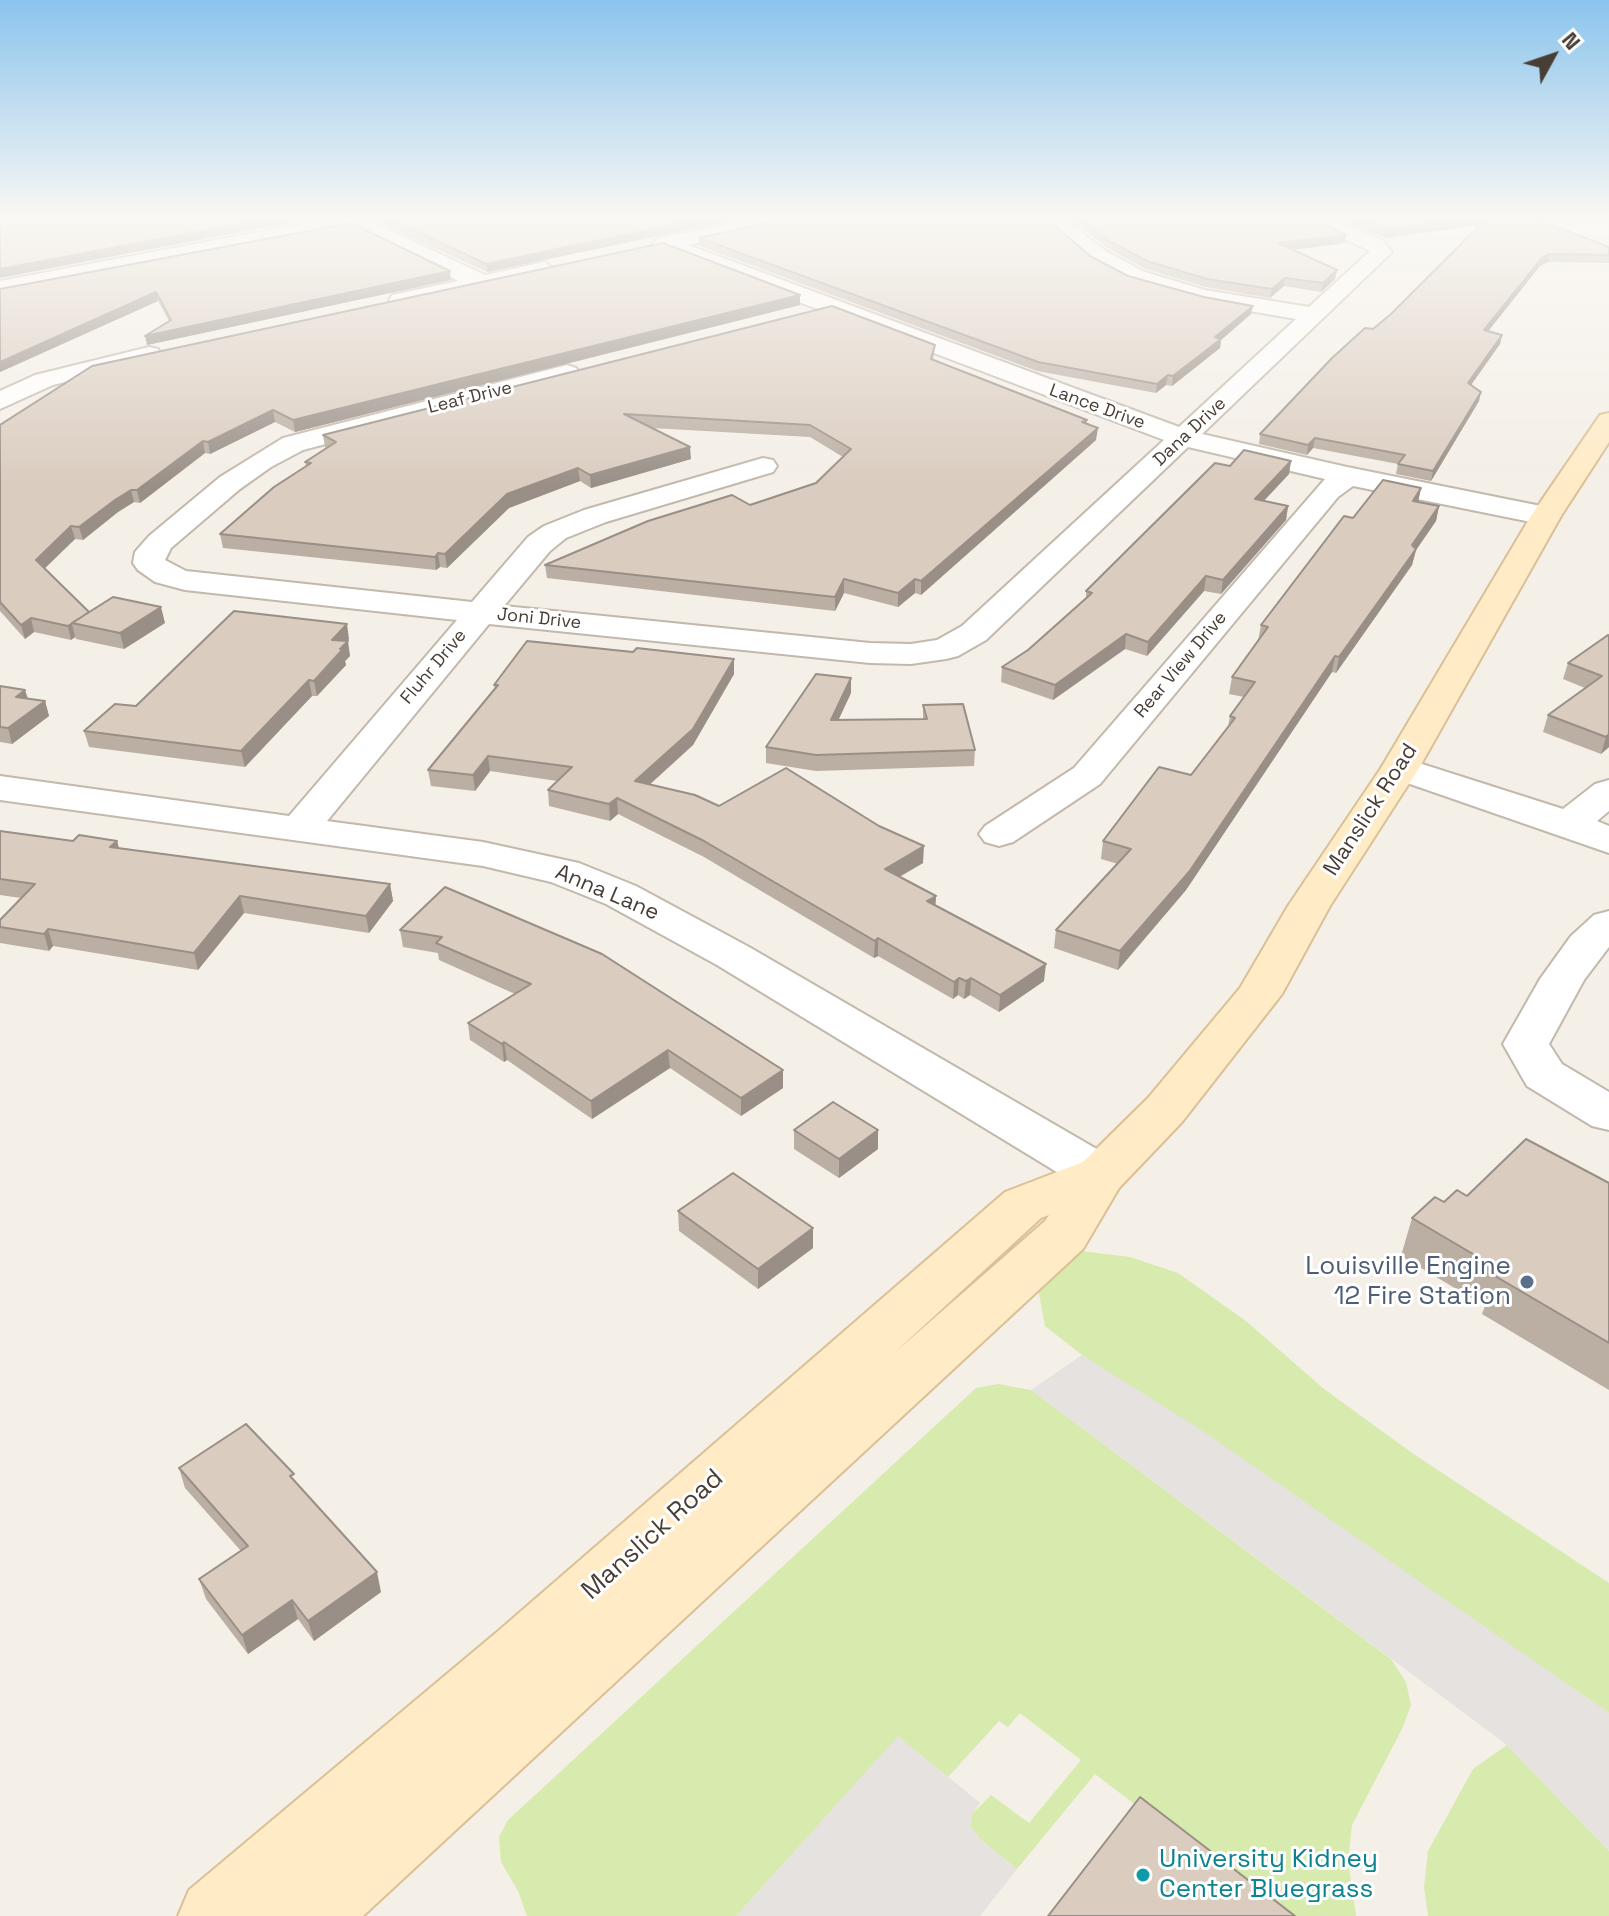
<!DOCTYPE html>
<html>
<head>
<meta charset="utf-8">
<style>
	body { margin:0 }
	#map { position:relative; width:1609px; height:1916px; overflow:hidden; background:#f4efe7; font-family:"Space Grotesk",sans-serif }
	canvas { display:block }
	.north { position:absolute; left:1513px; top:16px; width:80px; height:80px; -webkit-text-stroke:6px #fff; paint-order:stroke; rotate:50deg; font-size:22px; font-weight:700; line-height:32px; text-align:center; color:#483e35 }
	.north::after { content:''; display:block; margin:auto; width:28px; height:36px; background:#483e35; clip-path:polygon(50% 0,100% 100%,50% 72%,0 100%) }
</style>
</head>
<body>
<div id="map">
<canvas width="1609" height="1916"></canvas>
<div class="north">N</div>
</div>
<script>
const context = document.querySelector('canvas').getContext('2d');
context.lineJoin = 'round';
function paint(path, color) { context.fillStyle = color; context.fill(path, 'evenodd'); }
const toPath = rows => new Path2D(rows.map(r => 'M' + r).join(''));
function stroke(path, color, width, dash) { context.strokeStyle = color; context.lineWidth = width; context.lineCap = dash ? 'butt' : 'round'; context.setLineDash(dash || []); context.stroke(path); }
function label(font, color, halo, rows, align = 'center') {
  context.font = font + ' "Space Grotesk",sans-serif'; context.lineWidth = 6; context.setLineDash([]); context.textBaseline = 'middle'; context.strokeStyle = halo; context.fillStyle = color; for (const [text, x, y, turn = 0] of rows) {
    context.save(); context.translate(x, y); context.rotate((+turn || 0) * Math.PI / 180); context.textAlign = isNaN(turn) ? turn : align; if (halo) context.strokeText(text, 0, 0); context.fillText(text, 0, 0); context.restore();
  }
}
const green = toPath([
	[1073,1250,1130,1257,1178,1273,1246,1321,1324,1389,1412,1453,1609,1583,1609,1713,1082,1355,1045,1326,1038,1288],
	[998,1384,1031,1390,1391,1659,1406,1682,1411,1705,1402,1729,1352,1825,1348,1861,1356,1916,1281,1916,1095,1774,1017,1869,981,1840,970,1826,972,1814,991,1795,1029,1823,1081,1760,1020,1713,1008,1727,999,1721,948,1777,898,1737,736,1916,527,1916,518,1891,501,1862,499,1837,508,1820,976,1388],
	[1507,1745,1609,1851,1609,1916,1428,1916,1424,1887,1428,1851,1473,1769]
]);
const parking = toPath([
	[1082,1355,1203,1431,1609,1713,1609,1851,1507,1745,1031,1390],
	[898,1736,980,1803,972,1814,970,1826,981,1840,1017,1869,980,1916,736,1916]
]);
const minor = toPath([
	[337,217,389,217,386,221,376,224,485,275,544,262,555,269,544,276,400,307,392,305,389,300,392,295,458,281,353,228,0,295,0,281,337,217],
	[764,217,800,217,797,221,688,245,1179,427,1296,319,1203,303,1129,282,1091,262,1040,217,1062,217,1107,252,1145,272,1205,290,1309,307,1370,251,1305,221,1302,217,1328,217,1382,240,1392,252,1202,434,1347,467,1546,507,1557,510,1561,516,1557,522,1546,525,1353,486,1338,497,1100,784,1013,842,999,846,985,842,979,834,985,826,1074,768,1325,479,1188,447,986,640,958,656,946,659,911,664,870,663,489,624,327,821,483,842,579,863,636,886,749,947,1119,1162,1126,1175,1119,1188,1101,1193,1083,1188,717,965,606,904,551,882,483,866,0,800,0,776,289,816,457,620,185,590,155,582,138,570,133,563,135,552,149,536,220,477,283,438,567,365,576,368,580,373,576,378,303,450,271,467,240,489,171,548,165,560,186,571,472,602,528,537,544,526,584,510,763,458,773,460,777,466,773,472,606,522,566,538,550,551,504,606,870,643,911,644,937,640,962,626,1164,440,656,248,652,244,657,239,664,237,764,217],
	[149,347,158,349,161,354,158,359,53,385,0,409,0,391,35,375,149,347],
	[1400,757,1563,809,1595,784,1609,780,1609,811,1597,821,1609,826,1609,853,1387,776,1381,768,1387,760,1400,757],
	[1609,911,1609,947,1584,980,1549,1044,1562,1064,1609,1092,1609,1130,1592,1126,1527,1086,1503,1044,1540,979,1571,936,1594,915,1609,911]
]);
const secondary = toPath([
	[1609,413,1609,442,1561,516,1419,768,1330,906,1282,994,1182,1122,1119,1188,1083,1249,363,1916,178,1916,189,1890,497,1632,1005,1192,1083,1162,1148,1098,1240,988,1288,906,1381,768,1531,516,1600,415,1609,413],
	[1049,1215,1045,1221,892,1355,1041,1218,1049,1215]
]);
const wall = toPath([
	[752,216,487,272,384,225,383,217],
	[1066,216,1306,216,1345,243,1292,250,1335,279,1321,292,1284,286,1270,298,1206,287,1146,269,1109,249],
	[1334,216,1528,216,1609,247,1609,263,1548,262,1540,266,1488,331,1502,335,1500,344,1471,385,1479,401,1431,481,1396,474,1398,464,1313,448,1307,455,1259,444,1260,434,1391,314,1481,225,1384,238],
	[699,238,1090,256,1128,276,1251,314,1221,340,1220,348,1172,386,1166,385,1156,393,1037,371,700,246],
	[451,280,147,345,169,321,158,301,0,372,0,289],
	[800,295,800,305,295,432,275,422,210,454,205,453,140,503,134,502,118,512,83,540,75,539,45,568,89,612,165,623,124,649,76,639,75,637,71,640,34,632,25,639,0,611,0,425],
	[935,345,933,360,1087,420,1087,424,1096,440,921,595,915,593,898,607,844,593,835,611,547,578,545,565,750,505,816,483,843,457,810,437,652,428,691,459,591,488,580,481,509,508,447,568,440,567,436,570,223,548,220,534,306,466,305,462,326,448,325,447,323,435],
	[1291,461,1289,474,1264,501,1288,506,1286,520,1221,594,1204,591,1147,656,1125,649,1053,700,1001,682,1002,667,1028,650,1086,598,1086,591,1230,466],
	[1421,488,1418,502,1439,506,1436,521,1416,550,1412,565,1336,673,1332,672,1186,890,1118,970,1054,948,1056,930,1118,864,1101,859,1103,841,1191,775,1228,727,1230,716,1244,697,1229,694,1232,677,1258,641,1261,625,1353,518],
	[1608,635,1609,747,1601,754,1543,732,1548,715,1585,688,1563,679,1568,663],
	[349,639,347,641,350,656,345,661,346,665,317,696,312,696,245,767,89,747,84,731,136,706],
	[633,652,734,659,734,674,693,745,650,784,719,806,923,863,900,877,936,896,935,905,1044,981,999,1012,970,995,964,999,958,995,953,999,878,956,874,958,704,857,618,814,610,821,549,806,548,790,557,781,490,771,475,791,431,786,428,770,495,690,494,685],
	[0,686,28,699,45,701,49,716,12,744,0,742],
	[851,693,838,720,923,719,923,705,975,750,974,766,816,771,766,763,766,747],
	[0,831,73,841,117,841,119,848,390,884,393,901,369,933,244,913,198,970,53,946,49,951,0,943,0,920,21,898,0,895],
	[445,887,783,1088,741,1116,670,1068,592,1119,507,1060,504,1062,470,1040,468,1023,515,994,439,960,438,953,403,947,400,930],
	[794,1130,878,1130,878,1149,839,1178,794,1149],
	[1609,1183,1609,1390,1482,1314,1485,1306,1401,1256,1412,1218,1444,1202,1467,1196],
	[678,1211,813,1248,758,1289,679,1231],
	[179,1468,296,1483,381,1592,314,1641,298,1619,248,1654,206,1599,199,1579,241,1551,185,1488]
]);
const shadedWall = toPath([
	[281,216,324,216,0,278,0,269],
	[714,216,752,216,487,272,486,264],
	[1489,216,1488,224,1384,238,1385,230],
	[1346,235,1345,243,1277,252,1278,243],
	[1550,254,1548,262,1540,266,1482,339,1484,330,1542,258],
	[1337,270,1335,279,1321,292,1323,283],
	[450,271,451,280,147,345,145,336],
	[1285,278,1284,286,1270,298,1272,289],
	[156,292,158,301,0,372,0,362],
	[800,295,800,305,295,432,293,420],
	[1253,306,1251,314,1221,340,1220,348,1172,386,1173,376,1215,337],
	[1502,335,1500,344,1466,392,1468,383],
	[1168,375,1166,385,1156,393,1157,384],
	[1481,392,1479,401,1431,481,1433,471],
	[273,410,275,422,210,454,208,442],
	[1098,428,1096,440,921,595,921,581],
	[1315,438,1313,448,1307,455,1308,445],
	[203,441,205,453,140,503,137,490],
	[690,447,691,459,591,488,590,475],
	[1291,461,1289,474,1253,512,1255,499],
	[578,468,580,481,509,508,447,568,445,554,507,494],
	[1421,488,1418,502,1413,501],
	[131,490,134,502,118,512,83,540,79,527,115,500],
	[1288,506,1286,520,1221,594,1223,580],
	[1439,506,1436,521,1416,550,1412,565,1336,673,1339,657],
	[71,526,75,539,40,573,36,560],
	[438,553,440,567,436,570,435,557],
	[1206,576,1204,591,1147,656,1148,642],
	[844,579,844,593,835,611,835,597],
	[915,579,915,593,898,607,898,593],
	[161,607,165,623,124,649,120,633],
	[31,618,34,632,25,639,21,625],
	[72,624,75,637,71,640,68,626],
	[347,624,349,639,344,645,348,641,350,656,345,661,346,665,317,696,314,681,332,640],
	[1126,634,1125,649,1053,700,1055,685],
	[1335,656,1332,672,1186,890,1118,970,1120,951],
	[734,659,734,674,693,745,636,797,635,781],
	[851,678,851,693,831,736,831,720],
	[309,680,312,696,245,767,241,751],
	[25,690,30,705,16,697],
	[45,701,49,716,12,744,8,728],
	[1609,734,1609,747,1601,754,1606,737],
	[488,756,490,771,475,791,473,775],
	[617,798,618,814,610,821,609,804],
	[117,841,121,857,110,847],
	[924,846,923,863,884,885,885,869],
	[390,884,393,901,369,933,366,916],
	[240,896,244,913,198,970,194,953],
	[936,896,935,912,927,901],
	[48,929,53,946,49,951,44,934],
	[878,938,878,956,874,958,875,941],
	[1046,964,1044,981,999,1012,1000,995],
	[959,978,958,995,953,999,954,982],
	[971,978,970,995,964,999,966,981],
	[504,1042,507,1060,504,1062,502,1044],
	[668,1050,670,1068,592,1119,591,1101],
	[783,1070,783,1088,741,1116,741,1098],
	[878,1130,878,1149,839,1178,839,1159],
	[813,1228,813,1248,758,1289,758,1269],
	[377,1572,381,1592,314,1641,308,1621],
	[292,1600,298,1619,248,1654,242,1635]
]);
const building = toPath([
	[0,216,281,216,0,269,0,216],
	[384,216,714,216,486,264,384,216],
	[796,216,1044,216,1090,256,1128,276,1204,297,1253,306,1215,337,1221,339,1173,376,1168,375,1157,384,1038,362,699,238,796,216],
	[1077,216,1306,216,1346,235,1278,243,1337,270,1323,283,1285,278,1272,289,1207,279,1147,261,1109,241,1077,216],
	[1354,216,1485,216,1385,230,1354,216],
	[1489,216,1528,216,1609,247,1609,255,1550,254,1542,258,1484,330,1502,335,1468,383,1481,392,1433,471,1398,464,1405,455,1315,438,1308,445,1260,434,1332,358,1365,328,1373,329,1391,314,1489,216],
	[351,223,450,271,145,336,171,320,156,292,0,362,0,289,351,223],
	[663,243,800,295,293,420,273,410,208,442,203,441,137,490,131,490,115,500,79,527,71,526,36,560,89,612,68,626,31,618,21,625,0,602,0,425,92,366,663,243],
	[832,306,935,345,931,359,1087,420,1082,422,1098,428,921,581,915,579,898,593,844,579,835,597,545,565,648,521,732,495,750,505,816,483,851,449,810,425,624,414,690,447,590,475,578,468,507,494,445,554,438,553,435,557,220,534,274,487,311,463,305,462,336,442,323,435,832,306],
	[1244,450,1291,461,1255,499,1288,506,1223,580,1206,576,1148,642,1126,634,1055,685,1002,667,1028,650,1092,593,1086,591,1215,463,1230,466,1244,450],
	[1383,480,1421,488,1413,501,1439,506,1412,545,1416,549,1339,657,1335,656,1189,872,1120,951,1056,930,1131,849,1103,841,1159,767,1191,775,1235,718,1230,716,1255,682,1232,677,1268,627,1261,625,1344,516,1353,518,1383,480],
	[113,597,161,607,120,633,72,623,113,597],
	[234,611,347,624,332,640,348,641,340,649,343,649,314,681,309,680,241,751,84,731,115,704,136,706,234,611],
	[1608,635,1609,636,1609,734,1606,737,1548,715,1602,676,1568,663,1608,635],
	[527,641,633,652,637,648,734,659,693,729,635,781,695,795,719,806,786,768,879,826,924,846,885,869,936,896,927,901,1046,964,1000,995,971,978,966,981,959,978,954,982,878,938,875,941,704,841,617,798,609,804,548,790,572,767,488,756,473,775,428,770,498,685,494,685,527,641],
	[816,674,851,678,831,720,927,719,923,705,963,704,975,750,816,755,766,747,816,674],
	[0,686,25,690,16,697,45,701,8,728,0,727,0,686],
	[0,831,73,841,79,835,117,841,110,847,390,884,366,916,240,896,194,953,48,929,44,934,0,927,0,920,35,884,0,879,0,831],
	[445,887,602,954,783,1070,741,1098,668,1050,591,1101,504,1042,502,1044,468,1023,531,984,436,943,442,937,400,930,445,887],
	[833,1102,878,1130,839,1159,794,1130,833,1102],
	[1526,1139,1609,1183,1609,1343,1495,1276,1500,1270,1412,1218,1435,1197,1444,1202,1457,1190,1467,1196,1526,1139],
	[733,1173,813,1228,758,1269,678,1211,733,1173],
	[246,1424,294,1474,290,1476,377,1572,308,1621,292,1600,242,1635,199,1579,248,1546,179,1468,246,1424],
	[1140,1797,1295,1916,1048,1916,1140,1797]
]);
const markers = [
	[1527,1282,8,"#5c6f8a"],
	[1143,1875,8,"#0f9aa8"]
];
const farStreetnames = [
	["Leaf Drive",470,398,-14],
	["Lance Drive",1097,407,20],
	["Dana Drive",1190,432,-43],
	["Joni Drive",539,619,6],
	["Rear View Drive",1181,665,-50],
	["Fluhr Drive",434,667,-50]
];
const streetNames = [
	["Manslick Road",1371,810,-57],
	["Anna Lane",607,893,23]
];
const nearServicenames = [
	["Louisville Engine",1511,1267],
	["12 Fire Station",1511,1297]
];
const nearStreetnames = [
	["Manslick Road",653,1535,-42]
];
const nearCulturenames = [
	["University Kidney",1159,1860],
	["Center Bluegrass",1159,1890]
];
paint(green, '#d6ebad');
paint(parking, '#e5e2df');
stroke(minor, '#c3b8ac', 4);
stroke(secondary, '#dac096', 4);
paint(minor, '#fff');
paint(secondary, '#ffebc6');
paint(wall, '#bbafa4');
paint(shadedWall, '#998f86');
paint(building, '#daccbf');
stroke(building, '#998f86', 2);
const sky = context.createLinearGradient(0, 0, 0, 485);
sky.addColorStop(0, '#8bc4ed');
sky.addColorStop(0.45, '#faf8f4');
sky.addColorStop(1, '#faf8f400');
context.fillStyle = sky;
context.fillRect(0, 0, 1609, 485);
for (const [x, y, r, color] of markers) { const dot = new Path2D(); dot.arc(x, y, r, 0, 2 * Math.PI); context.fillStyle = color; context.fill(dot); stroke(dot, '#fff', 3); }
label('18px', '#483e35', '#fff', farStreetnames);
label('22px', '#483e35', '#fff', streetNames);
label('26px', '#4e5e75', '#fff', nearServicenames, 'right');
label('26px', '#483e35', '#fff', nearStreetnames);
label('26px', '#0d838f', '#fff', nearCulturenames, 'left');
</script>
</body>
</html>
